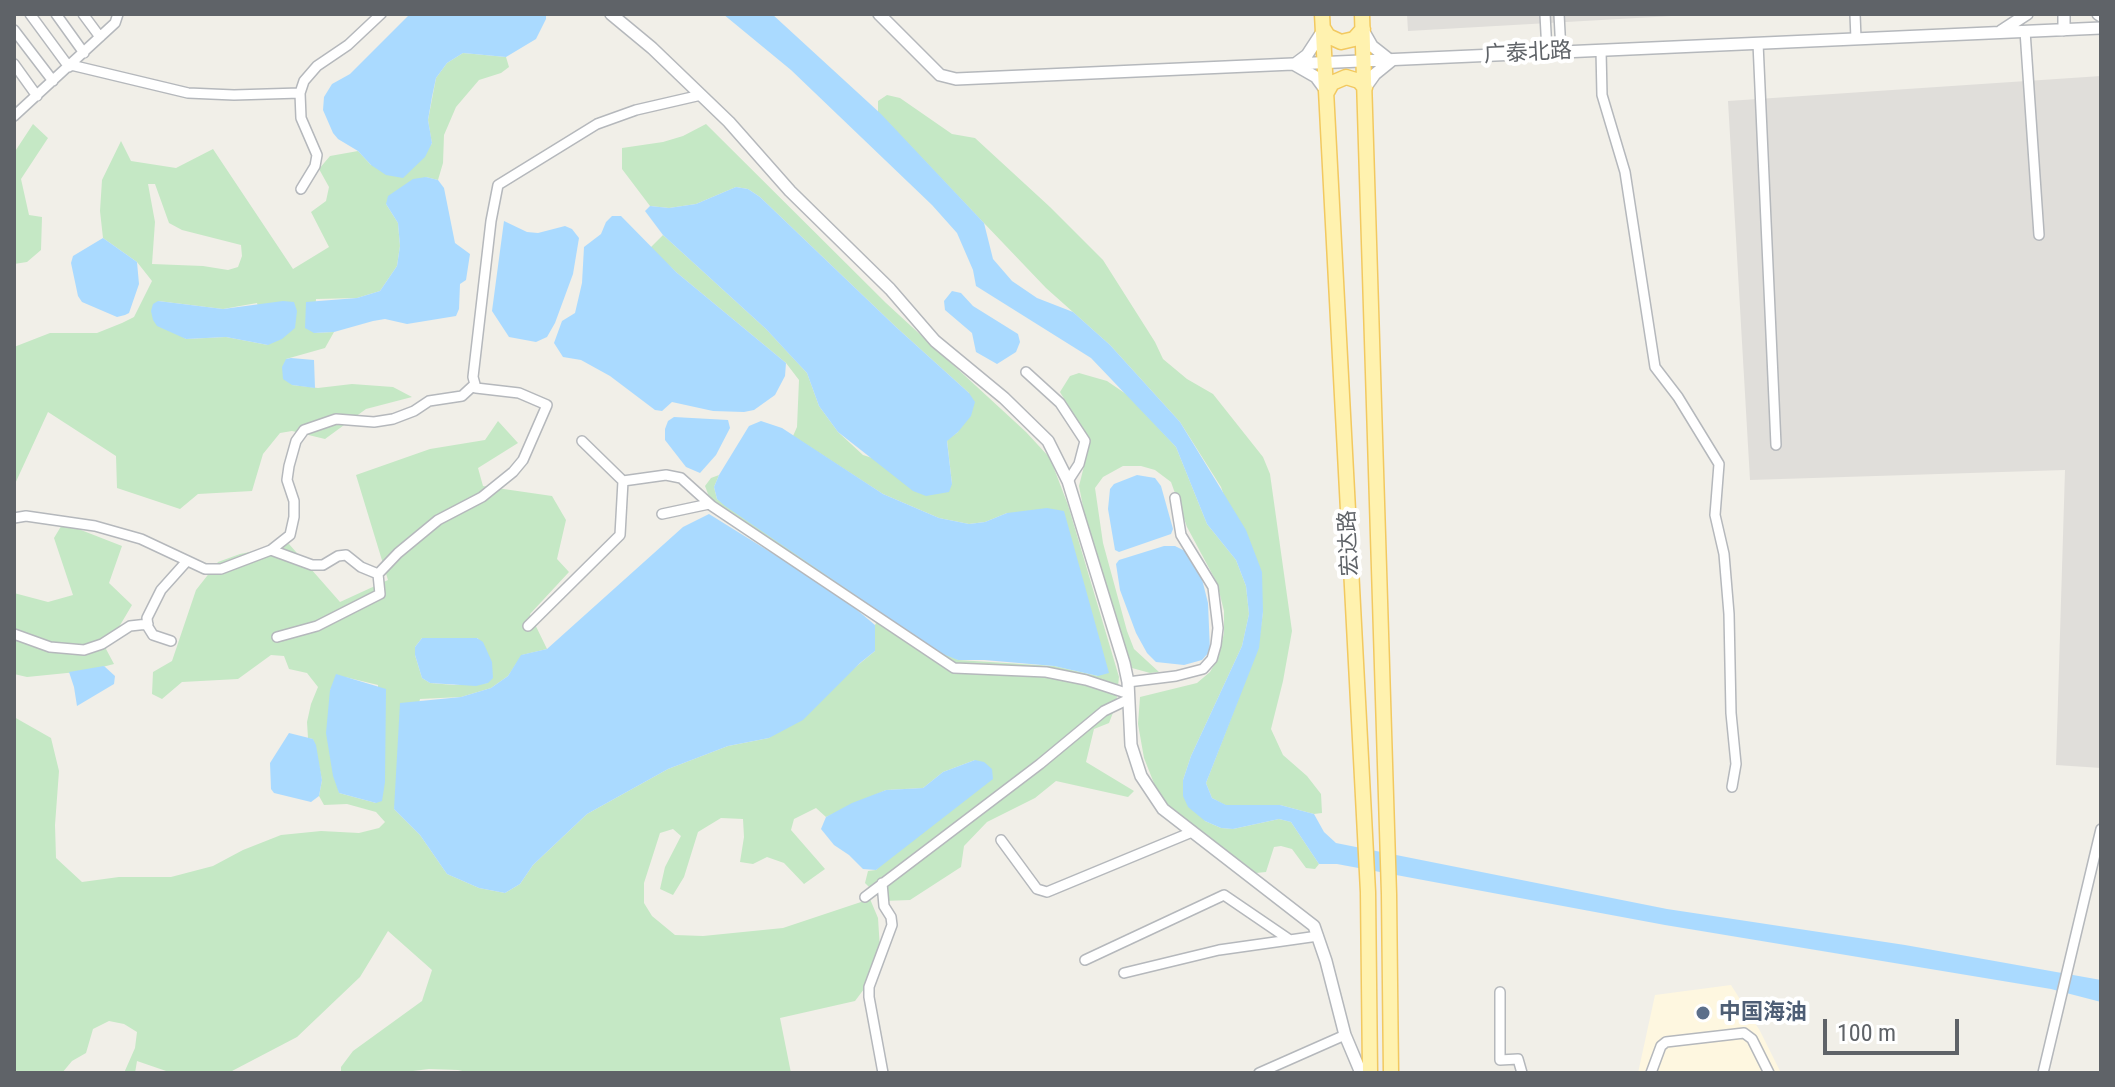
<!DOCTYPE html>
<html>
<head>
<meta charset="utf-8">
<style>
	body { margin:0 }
	#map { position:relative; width:2115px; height:1087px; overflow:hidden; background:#f1efe8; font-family:"Roboto Condensed",sans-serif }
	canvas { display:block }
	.frame { position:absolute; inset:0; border:16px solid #5f6368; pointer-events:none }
	.scale { position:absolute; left:1823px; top:1019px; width:136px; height:36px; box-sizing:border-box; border:4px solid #5f6368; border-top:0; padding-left:10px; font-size:24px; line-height:28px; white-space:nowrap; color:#5f6368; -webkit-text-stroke:6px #fff; paint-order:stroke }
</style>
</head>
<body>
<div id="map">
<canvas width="2115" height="1087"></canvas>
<div class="frame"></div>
<div class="scale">100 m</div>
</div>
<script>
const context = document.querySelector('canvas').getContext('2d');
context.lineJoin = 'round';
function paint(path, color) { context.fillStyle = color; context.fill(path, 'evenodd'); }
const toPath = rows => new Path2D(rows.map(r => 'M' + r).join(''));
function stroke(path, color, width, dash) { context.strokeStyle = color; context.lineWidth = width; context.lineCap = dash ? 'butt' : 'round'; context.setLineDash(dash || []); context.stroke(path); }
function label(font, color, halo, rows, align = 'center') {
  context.font = font + ' "Roboto Condensed","Noto Sans SC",sans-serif'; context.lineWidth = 8; context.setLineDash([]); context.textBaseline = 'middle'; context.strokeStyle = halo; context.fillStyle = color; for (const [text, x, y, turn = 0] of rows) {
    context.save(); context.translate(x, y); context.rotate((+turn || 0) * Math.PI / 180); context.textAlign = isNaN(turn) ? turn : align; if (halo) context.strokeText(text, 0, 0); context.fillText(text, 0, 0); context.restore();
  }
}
const commercial = toPath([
	[1731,985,1760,1031,1781,1073,1638,1073,1655,995]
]);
const industrial = toPath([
	[1407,14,1707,14,1408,31],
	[2101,76,2101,768,2056,765,2065,470,1750,480,1728,101]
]);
const green = toPath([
	[463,53,506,57,509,67,501,73,479,80,456,107,444,135,443,163,438,180,426,177,386,204,398,223,400,246,397,266,380,291,357,298,316,299,314,333,334,332,325,348,286,359,292,385,318,388,352,384,393,387,412,397,366,409,325,439,292,431,280,433,263,454,252,491,198,494,180,509,117,488,116,456,48,412,14,486,14,347,50,333,97,333,122,323,134,317,152,281,137,262,103,238,100,211,102,180,121,141,131,161,176,168,213,149,293,269,329,247,311,212,326,201,329,187,319,169,330,156,358,151,371,165,432,144,428,120,436,78,447,63],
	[148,184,155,184,169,223,182,230,241,245,242,256,238,267,228,270,203,266,152,264,155,222],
	[158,301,223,309,257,303,268,345,226,337,186,339,178,334],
	[887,95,900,98,952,134,975,138,1050,207,1103,260,1155,342,1163,359,1187,379,1213,394,1263,457,1270,474,1292,631,1283,681,1271,729,1283,755,1307,776,1321,794,1322,813,1314,814,1280,805,1225,805,1212,798,1206,783,1258,648,1263,612,1221,487,1180,422,1110,345,1046,288,878,112,878,101],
	[33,124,48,138,21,179,29,215,42,217,41,250,27,262,14,264,14,153],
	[706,124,886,303,1026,432,1050,458,1068,505,1119,677,1116,705,1109,723,1094,729,1086,762,1134,791,1128,797,1056,781,1035,798,987,822,964,846,961,867,910,900,883,901,865,883,868,871,876,870,975,760,943,772,923,788,886,790,826,817,816,808,794,819,791,830,825,869,804,884,784,863,767,857,753,864,740,862,744,837,743,819,721,818,698,832,684,877,673,895,660,889,665,867,681,836,673,829,660,833,644,883,644,903,652,916,675,935,703,936,783,928,870,899,878,918,880,949,864,989,855,1001,780,1018,791,1073,471,1073,458,1070,429,1069,397,1073,341,1073,341,1067,353,1051,422,1001,432,970,388,931,360,977,297,1037,232,1071,169,1072,137,1061,135,1073,124,1073,135,1048,137,1032,124,1024,109,1021,93,1029,86,1053,72,1061,62,1073,15,1073,14,717,51,738,59,771,55,825,56,858,82,882,119,877,171,877,213,866,243,850,281,835,321,831,359,833,379,828,385,822,376,812,347,804,324,805,319,796,322,780,313,739,308,738,307,722,311,704,318,687,307,673,289,669,284,656,271,655,238,679,182,682,162,699,152,694,153,672,172,661,196,590,218,562,240,554,289,544,340,602,388,580,356,475,430,449,485,440,498,421,518,443,478,468,483,486,552,496,566,520,557,559,569,572,530,614,547,649,522,655,508,676,491,688,461,697,420,699,394,809,420,835,447,874,479,888,505,893,520,884,533,865,587,814,668,769,728,746,769,738,875,651,875,625,879,618,711,502,705,486,711,478,719,475,714,487,717,499,958,660,1054,666,1098,676,1007,513,985,522,969,524,939,518,883,494,793,436,797,427,799,380,786,363,676,272,650,248,663,235,766,329,807,373,819,406,838,432,863,455,952,484,947,440,958,432,969,393,896,327,760,197,748,189,736,187,696,204,669,208,650,206,622,169,622,148,663,142,683,136],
	[422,638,478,638,488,683,454,685,430,683,422,678,415,655,415,647],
	[345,677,378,685,376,803,339,793,330,690],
	[1079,373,1107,381,1129,396,1176,447,1207,524,1236,560,1246,586,1249,614,1242,646,1191,756,1183,780,1205,821,1221,828,1233,829,1279,819,1291,822,1319,864,1315,869,1306,868,1292,849,1281,846,1274,847,1266,872,1256,873,1171,808,1159,796,1144,758,1138,724,1140,697,1197,683,1210,672,1218,658,1224,633,1224,611,1217,583,1187,527,1171,482,1155,470,1141,466,1123,466,1103,477,1095,488,1103,543,1127,631,1134,649,1159,672,1150,673,1132,668,1121,642,1085,517,1079,486,1088,450,1088,439,1060,392,1070,376],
	[63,523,122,546,109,583,132,605,106,649,114,664,87,671,27,677,14,674,14,593,48,602,73,595,54,538]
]);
const water = toPath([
	[410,14,546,14,546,19,536,39,506,57,463,53,447,63,436,78,432,97,428,120,432,143,425,157,403,178,386,175,371,165,358,151,338,139,333,133,323,110,324,97,332,84,350,74],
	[723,14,772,14,881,114,984,223,993,259,1012,281,1037,298,1073,312,1110,345,1180,422,1246,530,1262,572,1263,612,1259,648,1206,783,1212,798,1226,805,1280,805,1314,814,1324,832,1336,843,1667,909,1905,945,2101,980,2101,1002,2051,989,1665,925,1337,864,1319,864,1291,822,1279,819,1233,829,1221,828,1205,821,1188,807,1183,796,1183,780,1191,756,1242,646,1249,614,1246,586,1236,560,1207,524,1176,447,1091,358,976,286,973,270,957,233,932,205,791,70],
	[426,177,438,180,444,188,455,243,470,254,466,280,460,284,459,309,456,316,407,324,385,319,373,321,334,332,314,333,305,328,306,302,357,298,380,291,397,266,400,246,398,223,386,204,388,196,413,179],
	[736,187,748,189,760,197,896,327,969,393,975,402,971,416,958,432,947,441,952,484,949,492,926,496,913,491,838,432,819,406,807,373,791,356,766,329,663,235,645,211,650,206,669,208,696,204],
	[612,216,621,216,676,272,786,363,785,376,775,395,754,410,744,412,713,411,672,402,662,411,655,410,610,376,581,360,563,357,554,343,562,321,575,313,582,283,584,247,601,234,606,222],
	[504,221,527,232,538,233,565,226,572,229,579,238,573,274,555,323,547,337,536,342,509,337,492,311],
	[103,238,137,262,139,284,129,313,125,315,117,317,82,302,78,296,71,263,73,256],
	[952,291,961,293,973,306,1018,334,1020,342,1016,352,997,364,976,352,972,333,945,310,944,301],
	[158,301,223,309,283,301,294,302,297,311,295,328,282,339,268,345,226,337,186,339,157,326,153,320,151,311,153,304],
	[291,358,314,360,315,388,292,385,283,379,282,367,286,359],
	[674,417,728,420,730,428,716,455,700,473,686,467,665,440,665,429,668,421],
	[761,421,782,428,883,494,939,518,969,524,985,522,1007,513,1047,508,1064,511,1109,673,1098,676,1054,666,984,660,958,660,940,653,725,506,717,499,714,487,719,475,749,426],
	[1137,475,1155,478,1161,486,1173,529,1171,534,1119,552,1115,550,1108,509,1110,489,1114,484],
	[709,514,838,594,875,625,875,651,860,663,803,720,769,738,728,746,668,769,587,814,533,865,520,884,505,893,479,888,447,874,420,835,394,809,400,703,461,697,491,688,508,676,521,655,547,649,683,527],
	[1164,546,1175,546,1187,552,1202,579,1208,603,1210,651,1202,660,1184,665,1156,662,1147,653,1136,633,1120,590,1116,564,1119,560],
	[422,638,477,638,483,642,492,662,493,678,488,683,476,686,430,683,422,678,415,655,415,647],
	[104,666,115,676,114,684,77,706,74,687,69,672],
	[336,674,386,689,385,782,382,801,376,803,339,793,333,776,326,733,330,690],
	[289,733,313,739,316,745,322,780,319,796,311,802,274,793,271,789,270,763],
	[975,760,984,762,992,769,993,779,876,870,863,869,849,855,834,845,821,829,826,817,852,803,886,790,923,788,943,772]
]);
const minor = toPath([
	[30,14,69,67],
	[56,14,84,53],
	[83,14,100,37],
	[1545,14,1547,52],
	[1559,14,1561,52],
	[1855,14,1856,39],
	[14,30,53,81],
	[2025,31,2039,235],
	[1758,43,1776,445],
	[1601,50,1602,95,1625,172,1655,367,1678,397,1719,464,1715,515,1724,554,1729,614,1731,713,1736,764,1732,787],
	[14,64,37,96],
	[71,65,188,93,234,95,300,93],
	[14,116,115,23,118,14],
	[301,189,315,166,317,155,301,118,300,93,304,81,317,66,348,45,381,14],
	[1026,372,1060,403,1085,441,1079,464,1068,481],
	[623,481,666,475,681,478,712,506,954,668,1046,672,1086,680,1129,694],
	[662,514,709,504],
	[14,518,26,516,95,526,141,539,205,569,221,569,271,550,290,535,294,517,294,501,287,480,289,466,296,441,304,430,336,419,374,422,393,419,414,411,429,401,462,396,475,384],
	[271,550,312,565,323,565,338,556,346,555,361,567,378,574,380,594,317,626,277,637],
	[378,574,398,553,438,520,482,497,513,472,523,460,547,405,519,393,476,388,473,377,491,221,498,185,597,124,636,110,701,95],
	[528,626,620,535,623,481,582,441],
	[14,634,50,647,84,650,102,644,130,626,148,624],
	[171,641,153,635,148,627,147,618,161,590,187,561],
	[1128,682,1176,676,1203,669,1212,659,1216,645,1218,628,1213,587,1181,535,1175,498],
	[1001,840,1037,889,1047,892,1192,832],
	[882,883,884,906,891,917,892,925,869,987,869,997,883,1073],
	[865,897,1040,764,1104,711,1129,699],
	[1085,960,1224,895,1290,940],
	[1124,973,1219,950,1318,936],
	[1500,992,1500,1060,1518,1059,1522,1073],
	[1259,1073,1345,1035],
	[1651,1073,1661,1046,1666,1042,1744,1033,1752,1039,1769,1073],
	[2043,1073,2101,829]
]);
const tertiary = toPath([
	[611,14,652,48,729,122,790,191,890,289,935,341,1004,398,1048,441,1068,481,1124,663,1128,682,1131,745,1141,776,1163,809,1314,926,1326,961,1345,1035,1361,1073],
	[879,14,940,75,956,79,2101,28],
	[2064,14,2064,30],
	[2098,14,2101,16],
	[2001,31,2027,14],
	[1364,32,1372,46,1391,61,1375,74,1365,88],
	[1295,64,1307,55,1322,32],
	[1295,65,1316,77,1327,92]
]);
const primary = toPath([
	[1322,14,1368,892,1370,1073],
	[1362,14,1389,894,1391,1073],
	[1323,28,1328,36,1341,42,1354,39,1363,29],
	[1327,92,1332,83,1346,77,1359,81,1365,88]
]);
const markers = [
	[1703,1013,8,"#5c6f8a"]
];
const streetNames = [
	["广泰北路",1528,54,-3],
	["宏达路",1350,543,-93]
];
const serviceNames = [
	["中国海油",1719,1013]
];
paint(commercial, '#fef7e0');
paint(industrial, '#e0deda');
paint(green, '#c5e8c5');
paint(water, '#aadaff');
stroke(minor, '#b5b8bc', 12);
stroke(tertiary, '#b5b8bc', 14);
stroke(primary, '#f2c960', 17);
stroke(minor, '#fff', 9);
stroke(tertiary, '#fff', 11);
stroke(primary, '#fff2af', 14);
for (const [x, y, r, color] of markers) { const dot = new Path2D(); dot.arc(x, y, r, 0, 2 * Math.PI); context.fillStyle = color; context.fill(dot); stroke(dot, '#fff', 3); }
label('22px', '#5f6368', '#fff', streetNames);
label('bold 22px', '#4e5e75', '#fff', serviceNames, 'left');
</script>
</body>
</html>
